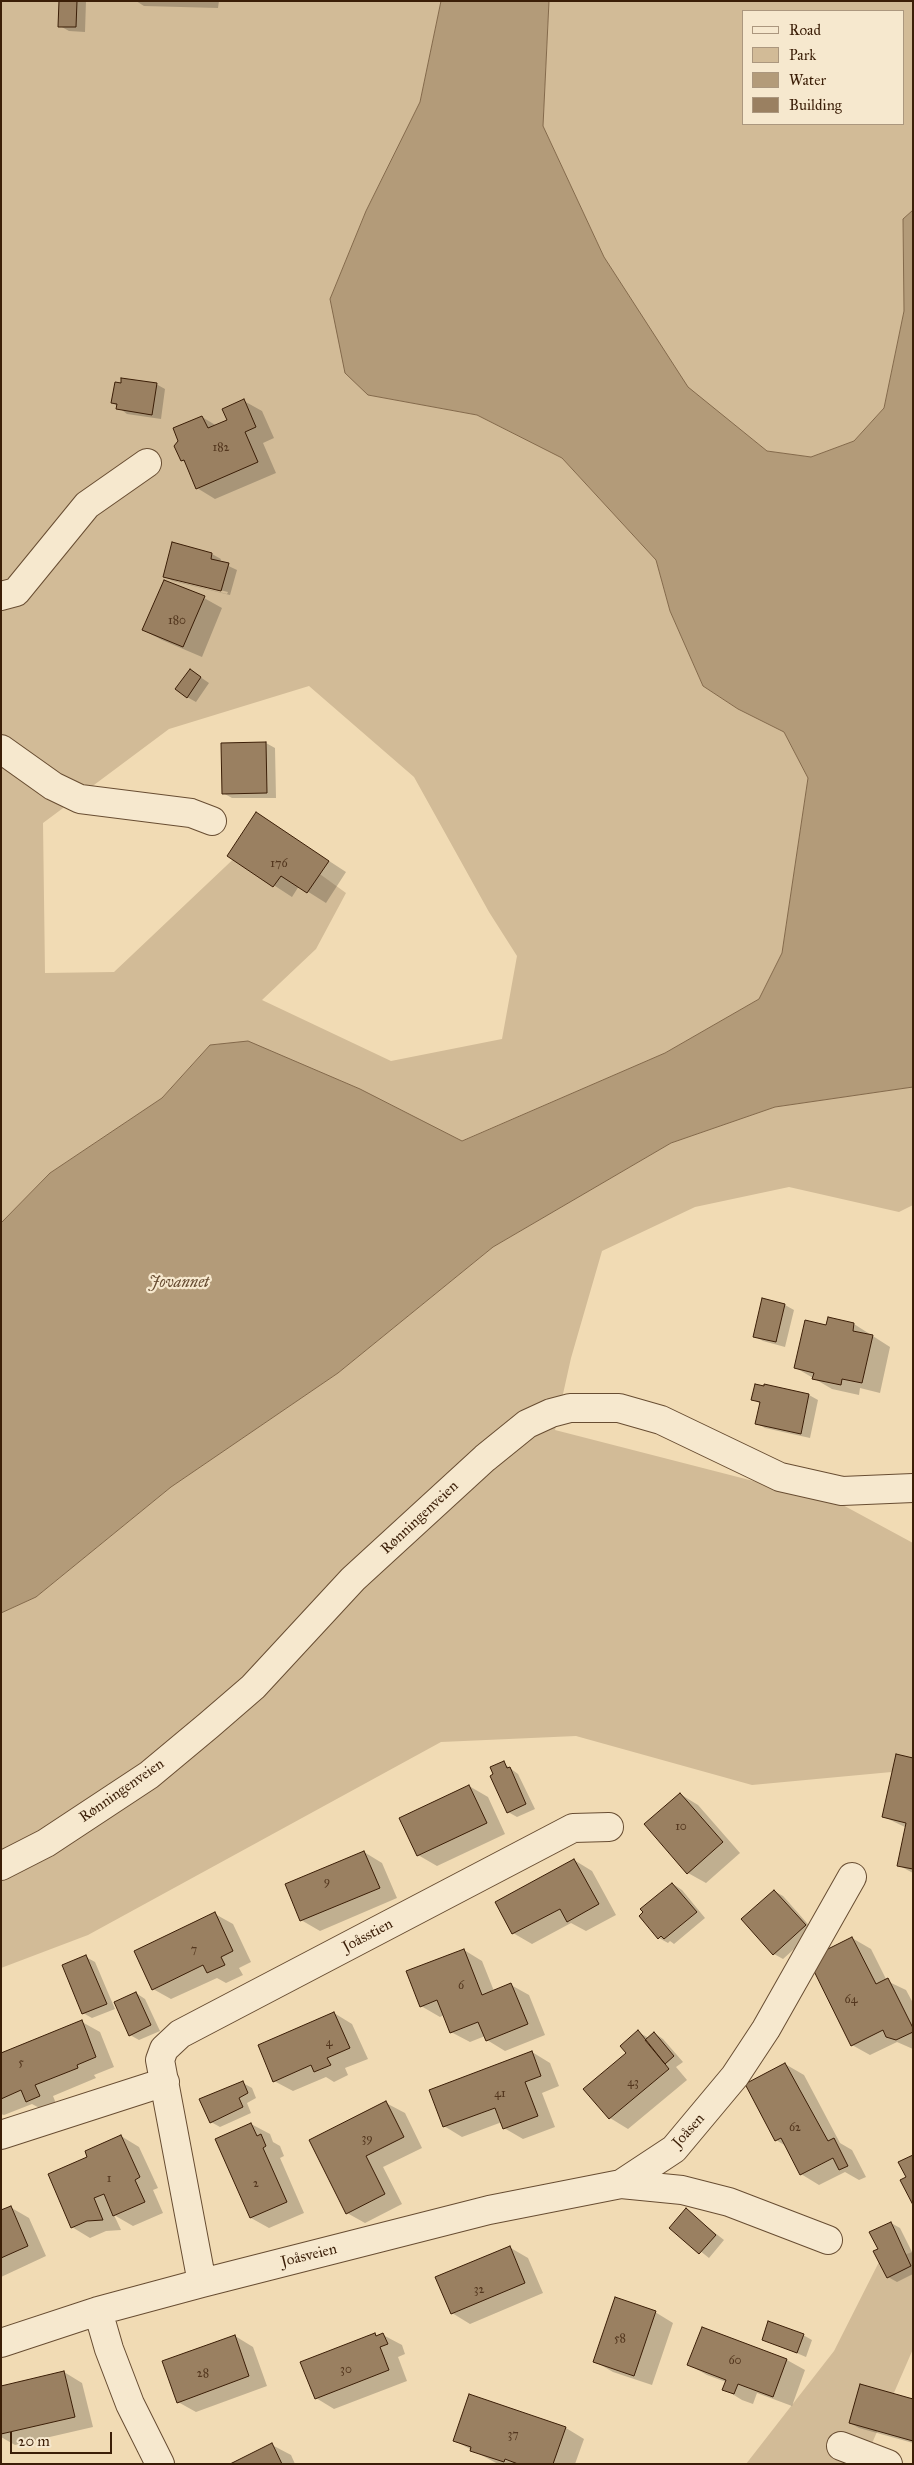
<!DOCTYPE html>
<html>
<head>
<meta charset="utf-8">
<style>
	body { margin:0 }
	#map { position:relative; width:914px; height:2465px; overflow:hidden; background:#f1dbb4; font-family:"IM FELL Great Primer",serif }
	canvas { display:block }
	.frame { position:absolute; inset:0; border:2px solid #3b1e07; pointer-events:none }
	.legend { position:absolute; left:742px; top:10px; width:162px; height:115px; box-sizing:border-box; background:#f6e8ce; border:1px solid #ab977e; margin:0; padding:6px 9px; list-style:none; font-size:15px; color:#3b1e07 }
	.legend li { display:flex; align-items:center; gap:10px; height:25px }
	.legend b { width:25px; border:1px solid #ab977e }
	.scale { position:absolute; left:10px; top:2432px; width:102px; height:22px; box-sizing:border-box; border:2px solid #3b1e07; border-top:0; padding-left:6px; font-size:15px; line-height:18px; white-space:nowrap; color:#3b1e07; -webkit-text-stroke:4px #f6e8ce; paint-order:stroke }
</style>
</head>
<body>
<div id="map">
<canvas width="914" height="2465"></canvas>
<div class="frame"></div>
<ul class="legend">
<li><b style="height:6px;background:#f6e8ce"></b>Road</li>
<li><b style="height:14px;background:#d2bb97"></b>Park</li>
<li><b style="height:14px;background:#b39b79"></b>Water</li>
<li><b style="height:14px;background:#9a8061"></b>Building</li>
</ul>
<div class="scale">20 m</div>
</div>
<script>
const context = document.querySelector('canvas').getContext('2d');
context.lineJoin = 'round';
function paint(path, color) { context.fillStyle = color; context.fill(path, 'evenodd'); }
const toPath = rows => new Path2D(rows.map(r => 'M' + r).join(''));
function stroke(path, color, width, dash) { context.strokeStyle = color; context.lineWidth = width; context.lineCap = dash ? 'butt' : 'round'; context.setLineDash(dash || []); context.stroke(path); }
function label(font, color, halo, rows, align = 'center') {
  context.font = font + ' "IM FELL Great Primer",serif'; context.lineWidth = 4.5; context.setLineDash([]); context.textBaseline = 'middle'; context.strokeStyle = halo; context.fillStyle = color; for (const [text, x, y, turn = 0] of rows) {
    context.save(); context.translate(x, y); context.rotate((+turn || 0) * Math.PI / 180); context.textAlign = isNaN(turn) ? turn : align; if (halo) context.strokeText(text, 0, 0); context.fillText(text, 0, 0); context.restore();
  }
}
const green = toPath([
	[1,1,441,1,420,102,366,211,330,299,368,395,477,415,562,458,656,560,670,611,703,686,738,709,784,732,808,778,782,953,759,999,665,1053,461,1141,360,1089,248,1042,210,1045,162,1098,50,1173,1,1223],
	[309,686,414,777,489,912,517,956,502,1039,391,1061,262,1000,316,949,346,893,262,832,114,972,45,973,43,823,169,729],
	[549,1,913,1,913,210,903,219,904,311,884,408,854,441,811,457,767,451,688,388,604,257,543,126],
	[743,11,903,11,903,124,743,124],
	[913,1087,913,1205,899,1212,789,1187,695,1207,602,1251,571,1358,555,1430,839,1503,913,1543,913,1770,752,1785,576,1736,441,1742,88,1935,1,1968,1,1613,36,1597,171,1487,338,1373,493,1247,671,1143,775,1107],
	[913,2252,913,2349,863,2464,746,2464,834,2351,879,2262]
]);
const water = toPath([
	[441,1,549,1,543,126,604,257,688,387,767,451,811,457,854,441,884,408,904,311,903,219,913,210,913,1087,775,1107,671,1143,493,1247,338,1373,171,1487,36,1597,1,1613,1,1223,50,1173,162,1098,210,1045,248,1041,360,1089,462,1141,665,1053,759,999,782,953,808,778,784,732,738,709,703,686,670,611,656,560,562,458,477,415,368,395,345,373,330,299,366,211,420,102,441,1]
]);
const shadow = toPath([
	[61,1,86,1,85,32,69,31,60,26],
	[136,1,219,1,218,8,144,6],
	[156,384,165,389,161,419,127,414,113,403],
	[244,401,262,411,274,438,263,443,276,473,215,499,197,488,186,463,182,460,202,417,217,426,229,421],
	[173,543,212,554,221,559,220,562,237,570,230,595,173,581,164,576],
	[172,578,228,592,227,594,172,580],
	[204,598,222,608,202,657,162,640,143,630],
	[190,670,209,683,196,702,187,697],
	[266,743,275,748,276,798,232,798,223,793,222,744],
	[257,814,346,872,326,903,299,886,292,897,229,856],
	[763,1300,785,1305,794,1310,785,1347,763,1341,754,1336],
	[828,1319,854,1324,890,1347,880,1393,860,1388,859,1395,832,1389,796,1368,827,1326],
	[765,1385,809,1395,818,1400,810,1438,765,1428,756,1423,761,1404,752,1399],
	[913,1759,913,1873,898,1865,907,1828,884,1817],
	[503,1763,518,1774,535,1809,517,1817,508,1812],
	[469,1786,488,1797,505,1834,437,1866,418,1855],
	[680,1794,698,1805,740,1853,706,1883,688,1873],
	[364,1852,382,1863,397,1898,320,1931,301,1920],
	[574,1860,592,1871,616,1915,586,1931,571,1923,532,1944,513,1933,496,1903],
	[673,1884,682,1890,705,1918,674,1944,670,1941,668,1943,659,1938,640,1916],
	[774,1891,783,1896,814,1931,783,1959,774,1954],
	[215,1914,233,1924,251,1962,239,1968,243,1975,226,1983,217,1978,171,1999,153,1989],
	[852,1938,871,1949,887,1981,906,1990,913,2003,913,2049,897,2042,870,2055,852,2045],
	[464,1950,482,1961,494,1991,511,1985,529,1995,545,2035,505,2051,487,2040,485,2036,470,2042,451,2032,444,2015,440,2017,421,2006],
	[86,1957,95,1962,115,2009,92,2018,83,2013],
	[136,1993,145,1999,160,2031,139,2040,130,2035],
	[334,2013,352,2024,368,2059,345,2068,348,2075,334,2082,326,2077,293,2091,274,2081],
	[82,2022,100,2032,114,2067,94,2075,96,2078,53,2096,57,2106,45,2111,32,2104,4,2115,1,2114,1,2054],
	[638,2032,649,2038,654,2033,663,2039,683,2062,676,2067,687,2080,628,2129,610,2118,627,2053],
	[532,2052,550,2063,559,2086,542,2093,555,2127,523,2139,504,2128,502,2122,462,2137,444,2126],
	[785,2064,804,2075,840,2143,852,2150,866,2177,859,2180,845,2172,819,2185,801,2174,786,2146,776,2140],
	[243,2083,252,2088,256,2098,247,2103,251,2113,220,2127,211,2122],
	[386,2103,405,2113,422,2148,383,2167,402,2204,365,2223,347,2213,311,2141],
	[251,2124,270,2134,273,2142,280,2146,284,2156,280,2158,304,2213,269,2228,251,2218,216,2139],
	[121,2136,139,2147,158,2188,153,2190,163,2213,133,2226,114,2215,121,2230,106,2231,90,2238,72,2227,89,2157],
	[10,2207,29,2218,46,2256,1,2277,1,2212],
	[686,2210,724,2240,709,2258,671,2228],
	[891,2223,900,2228,913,2254,913,2274,897,2282,888,2277,879,2249],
	[509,2247,528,2258,543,2293,470,2324,452,2313],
	[655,2312,673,2323,652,2385,613,2372,594,2361],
	[375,2334,379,2337,383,2335,402,2345,405,2354,398,2357,407,2381,334,2409,316,2398],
	[803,2335,812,2340,806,2357,763,2339],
	[235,2336,253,2347,267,2386,196,2412,178,2402],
	[787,2360,805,2370,792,2406,757,2393,753,2404,742,2400,724,2389,726,2382,707,2375,689,2365],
	[64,2372,82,2383,93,2427,15,2445,1,2437,1,2387],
	[913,2400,913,2443,859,2428,850,2423],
	[566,2428,584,2439,575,2464,498,2464,455,2441],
	[272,2445,291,2455,295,2464,233,2464]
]);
const building = toPath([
	[59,1,77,1,76,27,58,27,59,1],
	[121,378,157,383,152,415,116,409,117,404,111,403,115,382,121,383,121,378],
	[244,399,256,427,245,432,258,462,196,489,184,460,181,461,174,446,178,441,173,428,202,416,208,428,227,420,222,409,244,399],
	[172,542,212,553,211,559,229,563,221,591,163,577,172,542],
	[164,580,205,596,183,647,142,630,164,580],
	[190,669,201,677,187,698,175,689,190,669],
	[266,742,267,793,222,794,221,743,266,742],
	[256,812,329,861,307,893,281,876,273,887,227,856,256,812],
	[762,1298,785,1304,776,1342,753,1337,762,1298],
	[828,1317,854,1323,853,1331,873,1335,862,1383,842,1379,841,1385,812,1379,814,1373,794,1368,805,1320,826,1325,828,1317],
	[755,1384,764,1386,764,1384,809,1394,801,1434,755,1424,760,1402,751,1400,755,1384],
	[896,1754,913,1758,913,1869,897,1866,906,1823,882,1817,896,1754],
	[504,1761,507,1768,510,1767,526,1804,507,1813,490,1776,493,1774,490,1767,504,1761],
	[469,1785,487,1823,417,1856,399,1818,469,1785],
	[680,1793,723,1842,687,1874,644,1824,680,1793],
	[364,1851,380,1888,300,1921,285,1884,364,1851],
	[574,1859,599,1904,567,1922,560,1909,512,1934,495,1902,574,1859],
	[672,1883,697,1912,664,1939,661,1936,658,1939,639,1916,643,1912,640,1909,672,1883],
	[774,1890,806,1925,773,1955,741,1919,774,1890],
	[215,1912,233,1951,221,1957,225,1965,207,1973,203,1965,152,1990,134,1951,215,1912],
	[852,1937,876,1984,888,1978,913,2028,913,2032,896,2040,886,2037,883,2030,851,2046,808,1959,852,1937],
	[464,1949,482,1995,511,1983,528,2024,486,2041,478,2022,450,2033,437,2000,420,2007,406,1971,464,1949],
	[86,1955,107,2004,82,2014,62,1965,86,1955],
	[136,1992,151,2025,129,2036,114,2002,136,1992],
	[334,2012,350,2048,327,2058,331,2065,314,2072,311,2065,273,2082,258,2045,334,2012],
	[82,2020,96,2057,77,2065,78,2068,35,2085,40,2096,26,2102,21,2090,1,2099,1,2053,82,2020],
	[638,2030,669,2069,609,2119,583,2089,626,2053,620,2046,638,2030],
	[654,2032,674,2056,665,2064,645,2040,654,2032],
	[532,2051,541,2076,525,2082,538,2116,503,2129,495,2108,443,2127,429,2090,532,2051],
	[785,2063,828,2141,834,2138,848,2166,839,2170,833,2158,800,2175,781,2138,775,2141,745,2084,785,2063],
	[243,2081,248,2093,239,2098,243,2107,210,2123,199,2099,243,2081],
	[386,2101,404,2137,366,2156,385,2194,346,2214,309,2140,386,2101],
	[251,2123,257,2136,261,2134,266,2146,263,2148,287,2202,250,2218,215,2139,251,2123],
	[121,2135,140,2177,135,2180,145,2202,113,2216,104,2194,94,2198,103,2220,87,2221,71,2228,48,2174,87,2157,85,2151,121,2135],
	[913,2155,913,2205,900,2180,906,2177,898,2162,913,2155],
	[11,2206,28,2246,1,2258,1,2210,11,2206],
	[686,2208,716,2235,699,2254,669,2228,686,2208],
	[891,2222,911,2266,887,2278,873,2251,878,2249,869,2232,891,2222],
	[510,2246,525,2283,451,2314,435,2277,510,2246],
	[615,2297,656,2311,634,2376,593,2362,615,2297],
	[768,2321,804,2334,797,2353,762,2340,768,2321],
	[702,2327,787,2359,773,2397,738,2384,734,2394,722,2390,726,2380,687,2365,702,2327],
	[375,2333,376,2336,383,2333,388,2344,380,2347,389,2370,315,2399,300,2362,375,2333],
	[235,2335,249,2376,177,2403,162,2361,235,2335],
	[64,2371,75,2417,1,2434,1,2386,64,2371],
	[860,2384,913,2399,913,2441,849,2423,860,2384],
	[469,2394,566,2427,553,2464,518,2464,505,2459,504,2462,470,2451,471,2447,453,2441,469,2394],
	[272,2443,282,2464,230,2464,272,2443]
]);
const street = toPath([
	[1,596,16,592,87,505,147,463],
	[1,749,53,786,80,799,191,813,212,821],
	[1,1866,46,1843,149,1775,209,1725,253,1687,353,1579,485,1458,527,1424,551,1413,570,1408,619,1408,661,1420,780,1477,842,1491,913,1488],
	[1,2135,165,2082],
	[621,2184,674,2149,735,2076,766,2029,852,1877],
	[202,2283,160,2060,164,2049,180,2034,573,1828,609,1827],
	[98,2311,109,2349,130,2404,160,2464],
	[1,2343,98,2311,202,2283,489,2210,621,2184,682,2190,729,2202,828,2240],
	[841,2446,888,2464]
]);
const numberNames = [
	["182",221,448],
	["180",177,621],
	["176",279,864],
	["10",681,1827],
	["9",327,1882],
	["7",194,1950],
	["6",461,1986],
	["64",851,2000],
	["4",329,2043],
	["5",21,2063],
	["43",633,2083],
	["41",500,2094],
	["62",795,2128],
	["39",367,2139],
	["1",109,2179],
	["2",256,2184],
	["32",479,2290],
	["58",620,2339],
	["60",735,2361],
	["30",346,2370],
	["28",203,2374],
	["37",513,2435]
];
const streetNames = [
	["Rønningenveien",420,1518,-43],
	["Rønningenveien",122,1791,-35],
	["Joåsstien",368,1936,-28],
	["Joåsen",689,2131,-48],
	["Joåsveien",309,2256,-14]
];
const waterNames = [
	["Jovannet",179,1283]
];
paint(green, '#d2bb97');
paint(water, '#b39b79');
stroke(water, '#83694b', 1);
paint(shadow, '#0003');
paint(building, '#9a8061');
stroke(building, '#3b1e07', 1);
stroke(street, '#684d32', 30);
stroke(street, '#f6e8ce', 28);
label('12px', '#53361e', null, numberNames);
label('15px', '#3b1e07', '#f6e8ce', streetNames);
label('italic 16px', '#654a2f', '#f6e8ce', waterNames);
</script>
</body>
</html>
